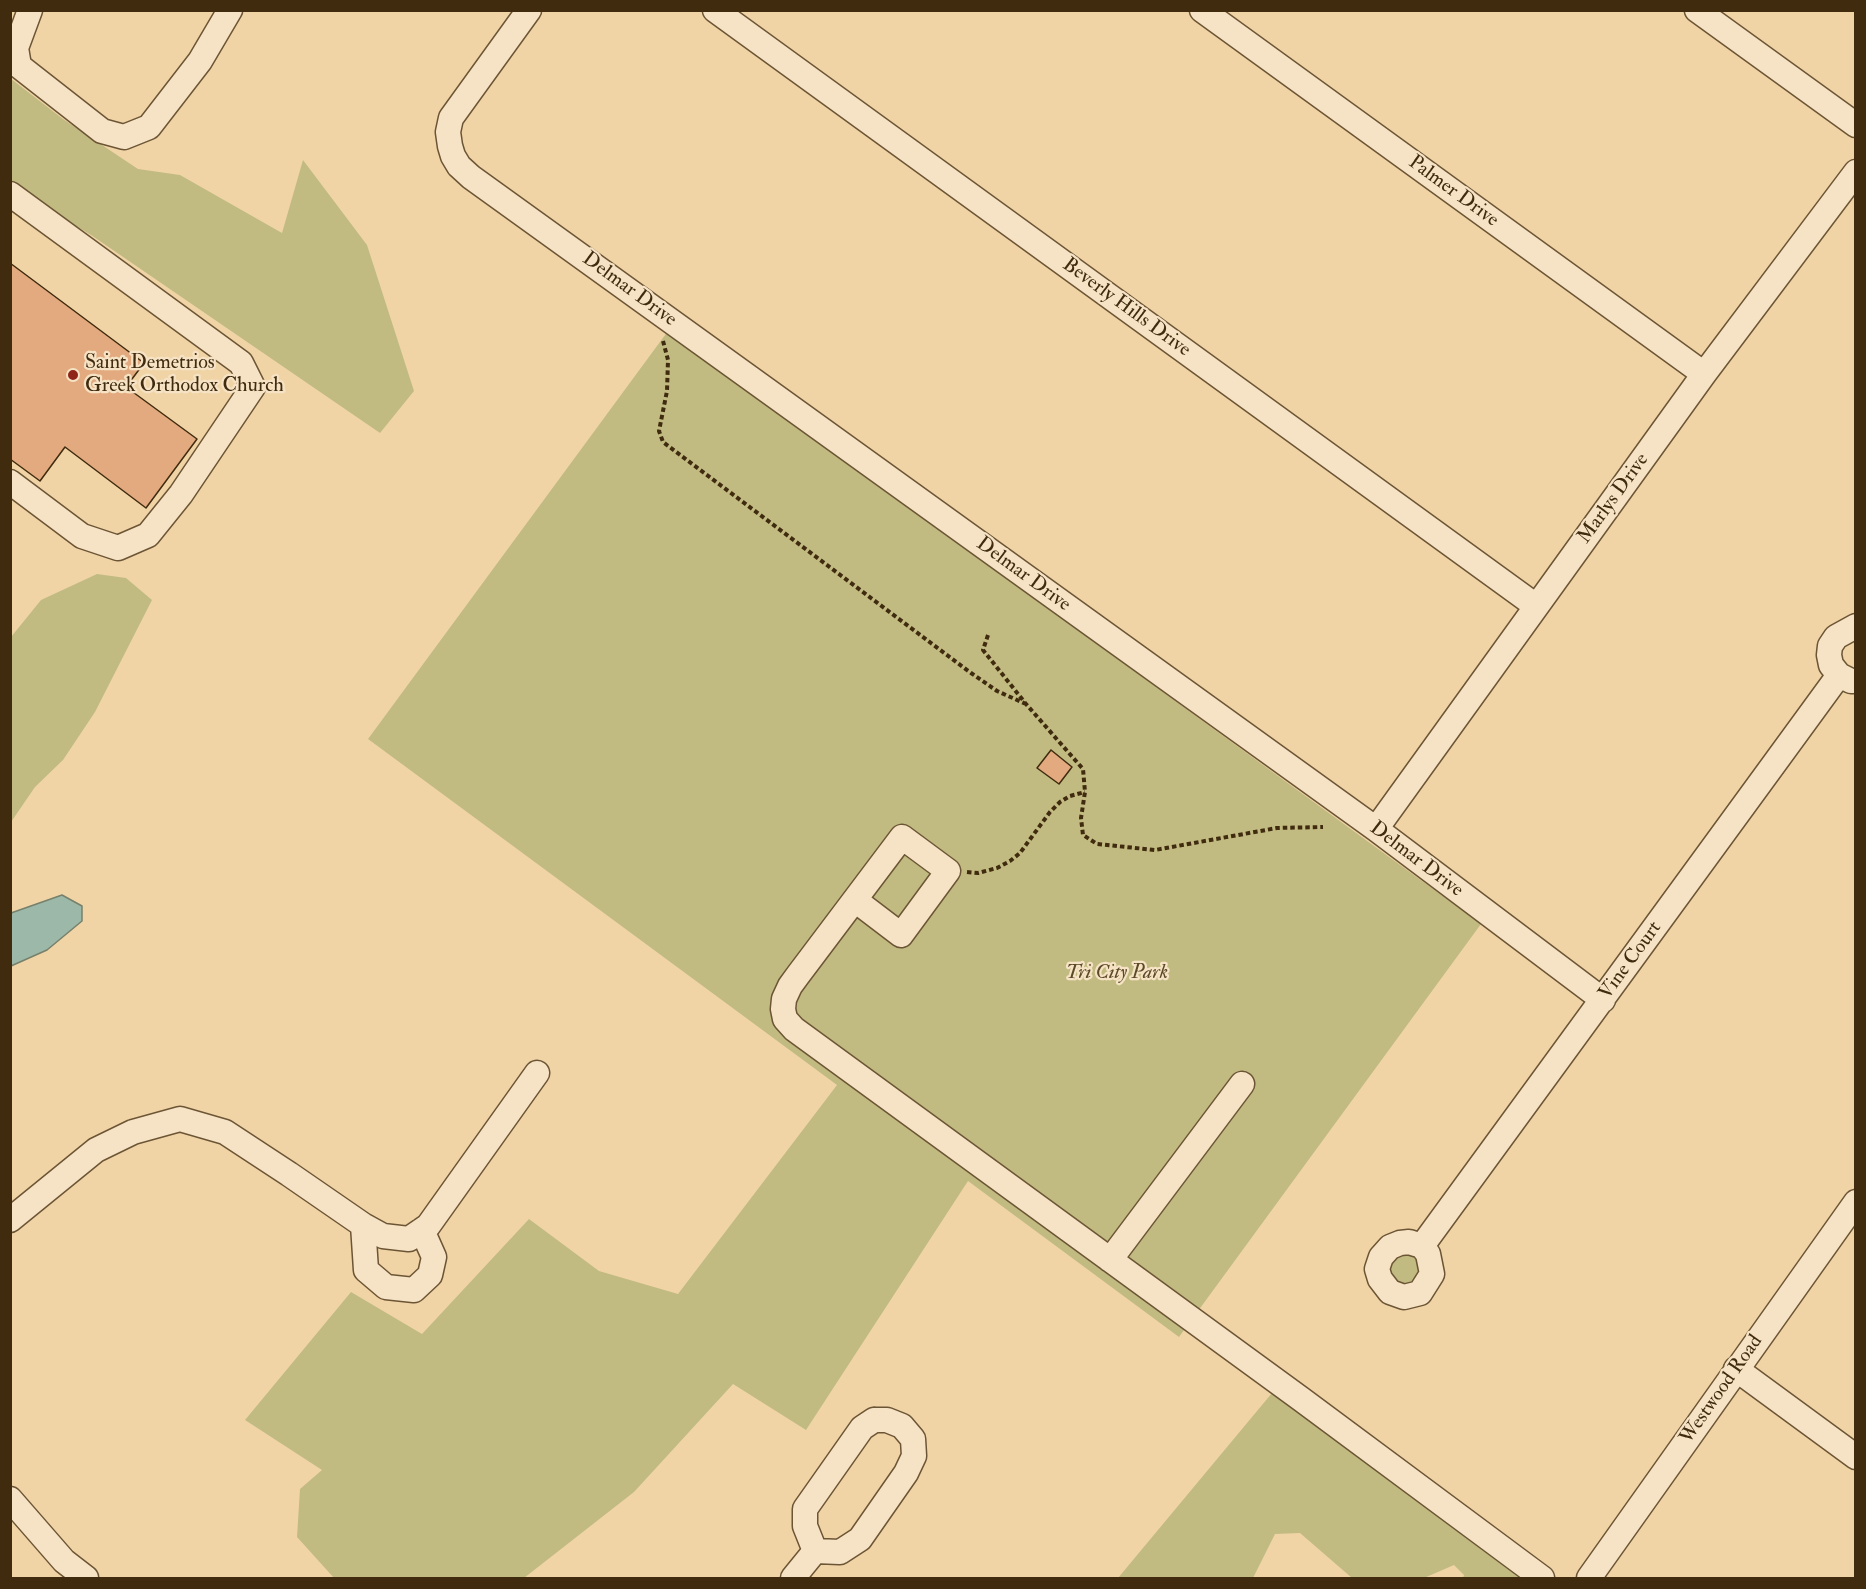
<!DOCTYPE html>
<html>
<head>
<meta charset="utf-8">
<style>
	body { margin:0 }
	#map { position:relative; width:1866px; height:1589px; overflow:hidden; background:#f1d4a6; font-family:"IM FELL Double Pica",serif }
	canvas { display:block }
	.frame { position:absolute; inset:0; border:12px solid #402b0f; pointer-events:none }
</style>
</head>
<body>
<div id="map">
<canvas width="1866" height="1589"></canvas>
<div class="frame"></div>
</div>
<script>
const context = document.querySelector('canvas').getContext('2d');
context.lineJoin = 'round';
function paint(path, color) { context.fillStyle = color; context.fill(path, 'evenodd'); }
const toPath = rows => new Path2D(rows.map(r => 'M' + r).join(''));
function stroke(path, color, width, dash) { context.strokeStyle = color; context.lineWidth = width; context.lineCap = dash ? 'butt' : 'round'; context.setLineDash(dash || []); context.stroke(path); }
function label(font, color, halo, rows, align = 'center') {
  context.font = font + ' "IM FELL Double Pica",serif'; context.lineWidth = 4.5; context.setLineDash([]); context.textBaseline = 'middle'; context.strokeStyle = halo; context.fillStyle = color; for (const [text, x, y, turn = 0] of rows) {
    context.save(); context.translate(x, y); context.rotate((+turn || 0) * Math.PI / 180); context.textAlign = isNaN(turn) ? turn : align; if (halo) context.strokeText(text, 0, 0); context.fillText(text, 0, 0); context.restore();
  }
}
const green = toPath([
	[10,78,63,119,138,169,180,175,282,233,303,160,367,245,414,391,380,433,91,235,48,209,11,201],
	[668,331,1481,924,1179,1337,968,1181,806,1430,733,1384,634,1492,524,1578,334,1578,297,1537,300,1489,322,1470,245,1420,351,1292,422,1334,529,1219,599,1271,678,1294,837,1085,368,739],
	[97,574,126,578,152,600,95,712,63,760,35,787,11,822,11,637,41,600],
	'1390 1269a15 15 0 1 1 30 0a15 15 0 1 1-30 0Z',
	[1272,1393,1520,1578,1463,1578,1464,1575,1454,1565,1424,1578,1352,1578,1300,1533,1275,1534,1253,1578,1118,1578]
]);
const water = toPath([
	[62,895,82,906,82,921,47,950,11,966,11,913,62,895]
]);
const building = toPath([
	[10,263,144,363,126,387,197,439,146,508,65,447,40,481,10,459,10,263],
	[1051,750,1072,767,1059,784,1037,768,1051,750]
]);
const path = toPath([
	[663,341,668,360,667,391,659,431,663,442,971,673,997,691,1026,704],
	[988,635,983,650,1026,704,1083,769,1085,792,1081,818,1083,835,1097,844,1155,850,1277,828,1323,827],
	[967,872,978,873,997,868,1010,861,1020,853,1050,812,1060,802,1070,796,1085,792]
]);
const minor = toPath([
	[30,10,16,48,19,66,102,131,124,137,149,127,200,61,230,10],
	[529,10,451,118,448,132,450,146,453,156,459,166,471,177,1376,829,1603,1000],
	[715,10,1536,606],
	[1202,10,1704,374],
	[1697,10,1856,125],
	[10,194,241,363,253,387,181,494,148,535,118,548,82,536,10,482],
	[1856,626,1836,637,1830,646,1829,655,1831,665,1839,675,1851,681,1856,681],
	[1376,829,1704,374,1856,172],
	[855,900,901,935,948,871,902,837,798,975,790,986,784,999,783,1009,785,1019,794,1029,1301,1399,1542,1578],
	[10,1220,96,1150,133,1132,180,1119,225,1132,289,1174,363,1225,383,1236,409,1239,428,1226,537,1073],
	[363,1225,366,1270,386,1287,414,1290,430,1275,434,1257,422,1230],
	[1409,1242,1422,1246,1428,1254,1432,1274,1420,1293,1404,1297,1390,1292,1380,1279,1377,1269,1381,1257,1390,1247,1400,1243,1409,1242],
	[1422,1246,1839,675],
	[1110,1260,1242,1084],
	[1736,1369,1856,1457],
	[874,1420,887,1420,902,1426,913,1439,914,1456,906,1473,860,1539,840,1552,815,1551,805,1526,805,1509,862,1428,874,1420],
	[10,1499,64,1561,86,1578],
	[793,1578,815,1551],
	[1589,1578,1856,1202]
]);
const markers = [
	[73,375,6,"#8f2418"]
];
const streetNames = [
	["Palmer Drive",1453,192,36],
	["Delmar Drive",629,290,36],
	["Beverly Hills Drive",1126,308,36],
	["Marlys Drive",1614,499,-54],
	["Delmar Drive",1023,575,36],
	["Delmar Drive",1416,860,37],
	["Vine Court",1631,961,-54],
	["Westwood Road",1722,1390,-55]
];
const poiNames = [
	["Saint Demetrios",85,364],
	["Greek Orthodox Church",85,387]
];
const parkNames = [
	["Tri City Park",1117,974]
];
paint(green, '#c1bb82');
paint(water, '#9bb8a8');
stroke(water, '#77806b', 1.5);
paint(building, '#e2aa7e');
stroke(building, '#402b0f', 1.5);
stroke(minor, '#6c5535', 27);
stroke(path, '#402b0f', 4, [4.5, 3]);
stroke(minor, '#f6e3c5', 24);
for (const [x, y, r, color] of markers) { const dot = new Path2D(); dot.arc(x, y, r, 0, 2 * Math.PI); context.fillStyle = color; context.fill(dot); stroke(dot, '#f6e3c5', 2); }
label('20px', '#402b0f', '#f6e3c5', streetNames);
label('20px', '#402b0f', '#f6e3c5', poiNames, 'left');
label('italic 20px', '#5a4826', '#f6e3c5', parkNames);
</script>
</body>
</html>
